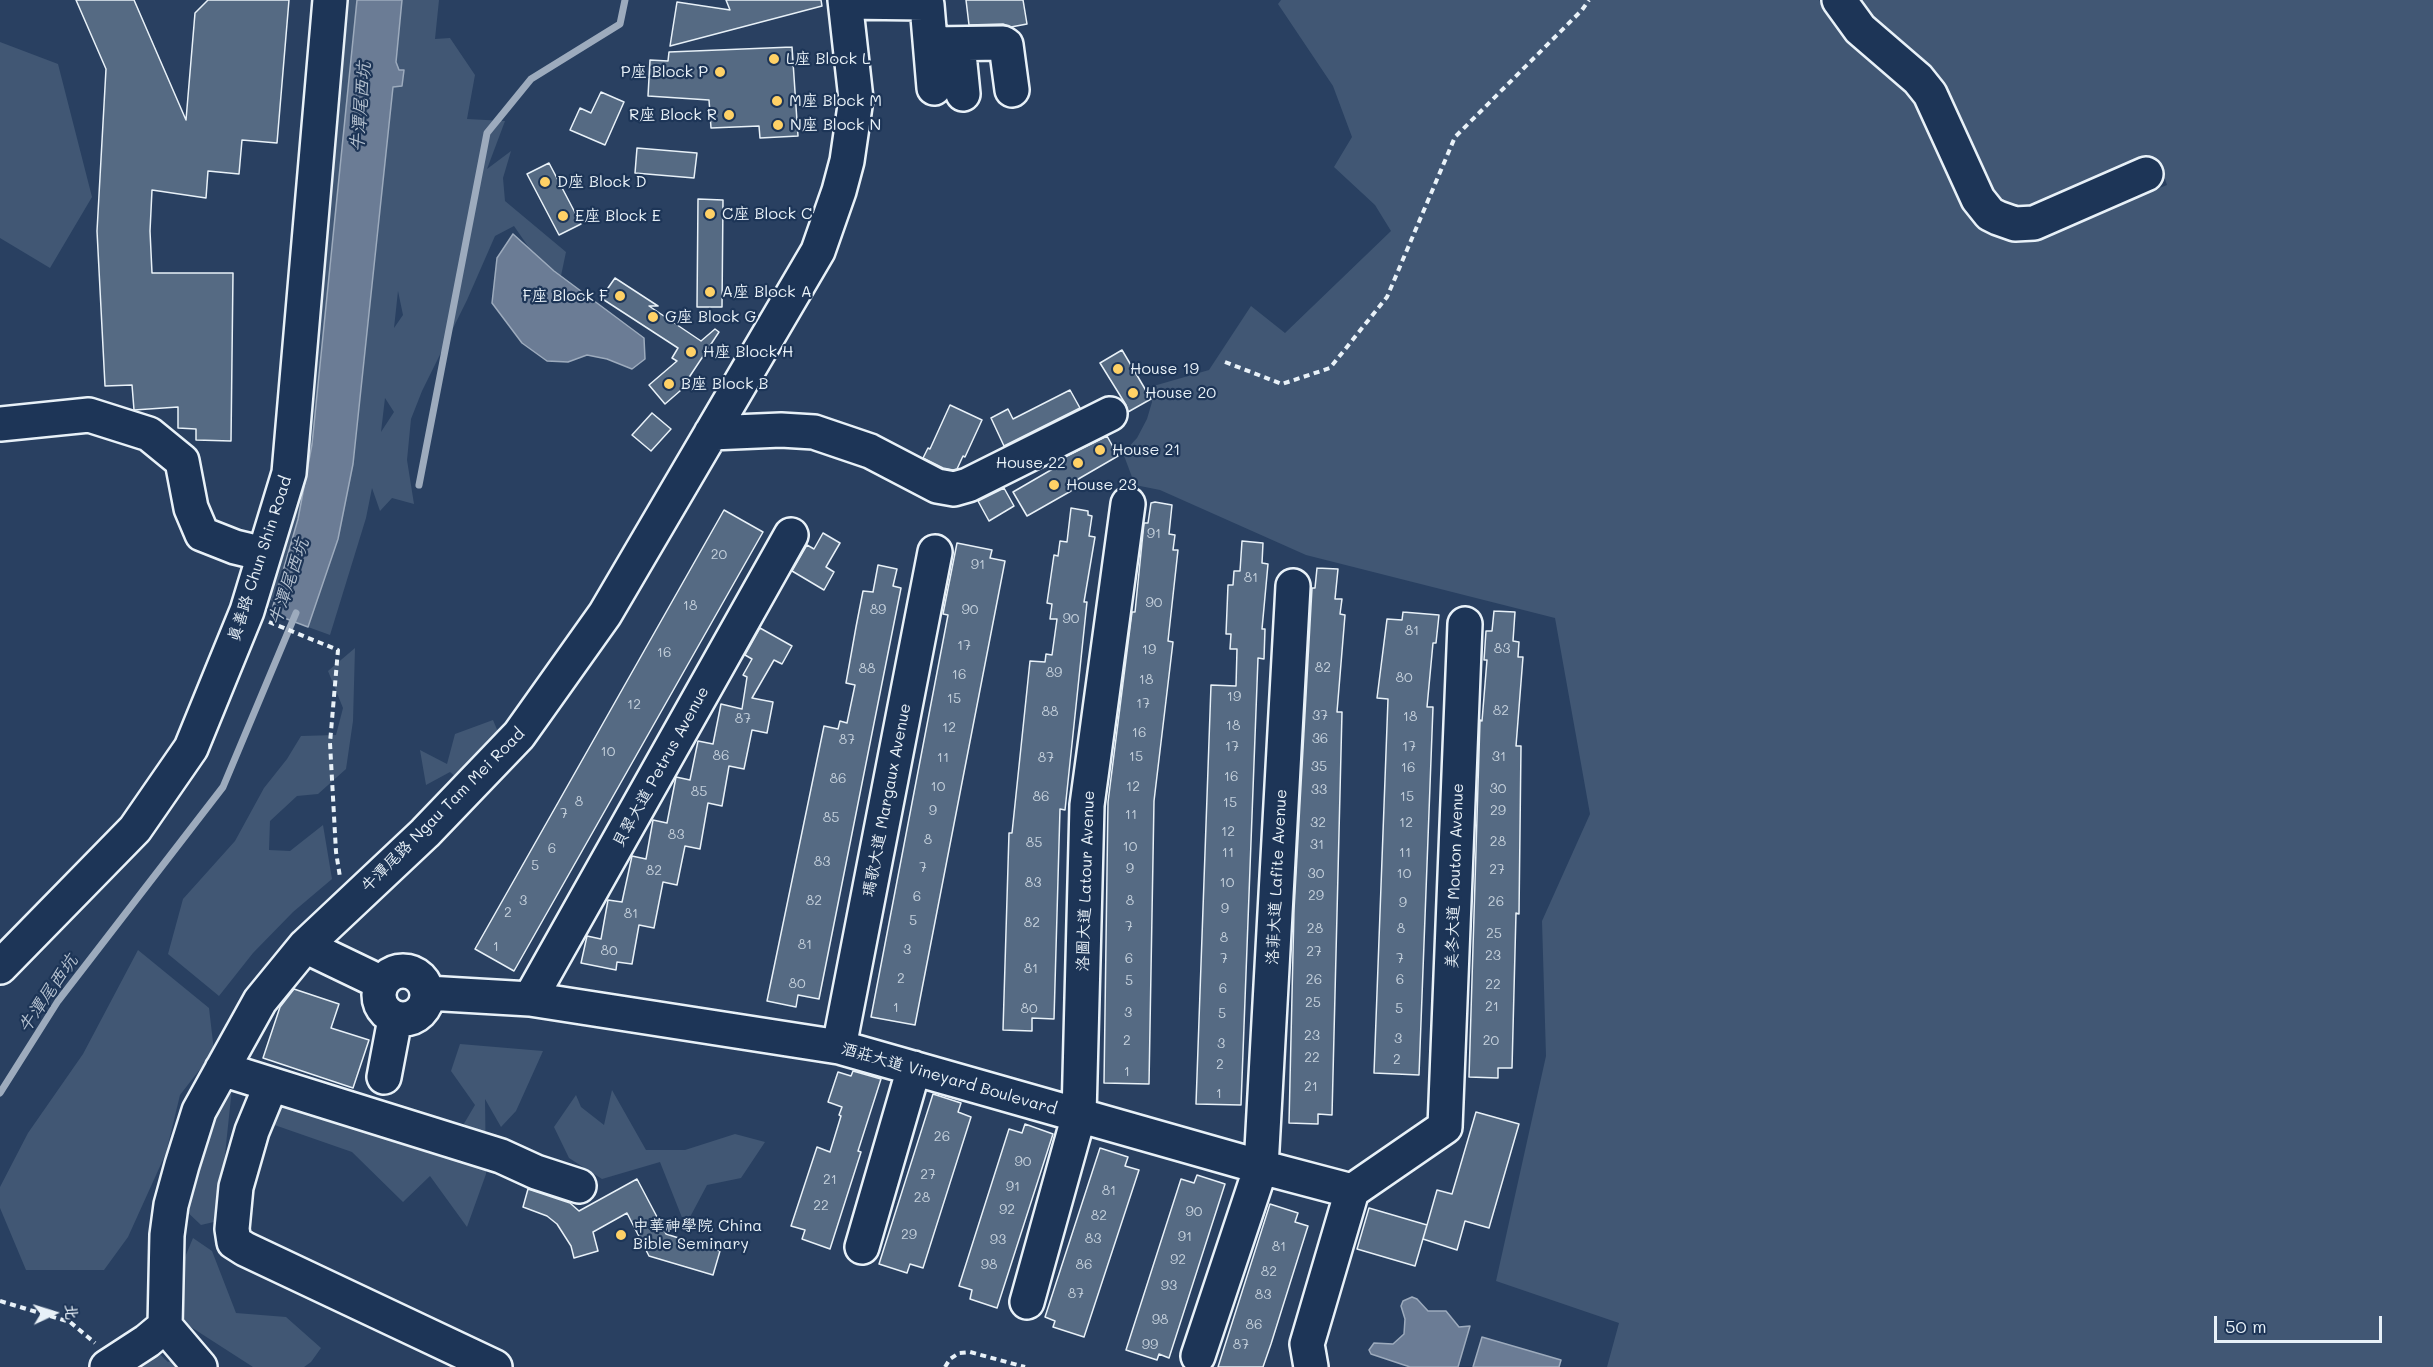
<!DOCTYPE html>
<html>
<head>
<meta charset="utf-8">
<style>
	body { margin:0 }
	#map { position:relative; width:2433px; height:1367px; overflow:hidden; background:#294061; font-family:Mali,"LXGW WenKai TC",sans-serif }
	canvas { display:block }
	.north { position:absolute; left:24px; top:1283px; width:60px; height:60px; -webkit-text-stroke:4px #1d3557; paint-order:stroke; rotate:86deg; font-size:16px; font-weight:700; line-height:24px; text-align:center; color:#e8f1f8 }
	.north::after { content:''; display:block; margin:auto; width:21px; height:27px; background:#e8f1f8; clip-path:polygon(50% 0,100% 100%,50% 72%,0 100%) }
	.scale { position:absolute; left:2214px; top:1316px; width:168px; height:27px; box-sizing:border-box; border:3px solid #e8f1f8; border-top:0; padding-left:8px; font-size:18px; line-height:21px; white-space:nowrap; color:#e8f1f8; -webkit-text-stroke:4px #1d3557; paint-order:stroke }
</style>
</head>
<body>
<div id="map">
<canvas width="2433" height="1367"></canvas>
<div class="north">北</div>
<div class="scale">50 m</div>
</div>
<script>
const context = document.querySelector('canvas').getContext('2d');
context.lineJoin = 'round';
function paint(path, color) { context.fillStyle = color; context.fill(path, 'evenodd'); }
const toPath = rows => new Path2D(rows.map(r => 'M' + r).join(''));
function stroke(path, color, width, dash) { context.strokeStyle = color; context.lineWidth = width; context.lineCap = dash ? 'butt' : 'round'; context.setLineDash(dash || []); context.stroke(path); }
function label(font, color, halo, rows, align = 'center') {
  context.font = font + ' Mali,"LXGW WenKai TC",sans-serif'; context.lineWidth = 4.5; context.setLineDash([]); context.textBaseline = 'middle'; context.strokeStyle = halo; context.fillStyle = color; for (const [text, x, y, turn = 0] of rows) {
    context.save(); context.translate(x, y); context.rotate((+turn || 0) * Math.PI / 180); context.textAlign = isNaN(turn) ? turn : align; if (halo) context.strokeText(text, 0, 0); context.fillText(text, 0, 0); context.restore();
  }
}
const green = toPath([
	[338,0,357,0,312,444,298,519,280,583,274,601,257,599],
	[402,0,439,0,435,39,450,38,475,75,467,119,505,121,487,169,511,151,503,178,505,201,566,252,558,290,514,226,495,236,467,300,422,391,411,419,407,460,414,504,392,498,380,511,372,488,366,518,330,635,308,627,338,539,353,464,393,86,402,86,404,71,399,70,396,63],
	[398,291,403,315,394,328],
	[385,398,394,412,381,432],
	[1281,0,1819,0,1841,34,1922,98,1973,214,1998,231,2018,237,2044,234,2167,185,2159,162,2036,215,2019,216,2002,211,1988,199,1939,90,1932,80,1860,19,1848,0,2433,0,2433,1367,1607,1367,1619,1323,1496,1281,1546,1056,1542,921,1590,814,1555,618,1306,555,1160,490,1135,485,1123,453,1137,438,1147,419,1152,402,1150,387,1209,370,1251,306,1285,333,1391,231,1375,205,1334,167,1352,137,1333,86,1278,4],
	[0,42,58,64,92,197,50,268,0,238],
	[355,648,353,721,346,769,318,794,297,796,270,821,269,850,290,851,323,825,332,879,293,912,253,953,219,996,168,954,183,899,235,841,264,788,287,759,301,736,336,735,343,708,328,671],
	[493,720,501,739,463,783,450,772,426,785,420,750,447,764,455,734],
	[138,950,209,1008,214,1051,180,1095,166,1153,128,1237,104,1270,26,1270,0,1208,0,1187,28,1133,83,1054],
	[460,1044,543,1051,516,1111,501,1127,485,1099,486,1174,467,1227,430,1176,403,1202,352,1152,263,1121,298,1083,462,1127,475,1105,451,1071],
	[232,1088,218,1221,201,1225,183,1208,216,1093],
	[612,1090,646,1150,685,1150,735,1134,765,1142,741,1178,707,1185,689,1219,683,1220,660,1162,602,1179,569,1158,554,1127,576,1095,581,1107,604,1125],
	[193,1238,212,1251,236,1313,286,1317,321,1348,311,1362,304,1367,253,1367,180,1320,173,1286],
	[138,1333,168,1362,201,1346,209,1367,135,1367]
]);
const water = toPath([
	[357,0,402,0,396,62,399,70,404,70,402,86,393,87,353,464,338,539,308,627,271,613,298,519,312,444,357,0],
	[513,234,554,271,644,338,645,359,632,369,607,359,587,355,568,362,547,361,522,343,492,303,497,258,513,234],
	[1412,1297,1417,1299,1428,1311,1446,1311,1459,1327,1470,1326,1458,1367,1410,1367,1371,1354,1369,1350,1374,1343,1393,1344,1404,1334,1405,1319,1401,1306,1403,1301,1412,1297],
	[1482,1337,1561,1360,1559,1367,1473,1367,1482,1337]
]);
const stream = toPath([
	[419,485,487,133,531,79,620,24,625,0],
	[0,1093,58,1001,223,787,296,613]
]);
const building = toPath([
	[76,0,134,0,186,120,195,13,208,0,289,0,277,143,242,140,239,174,208,171,206,198,152,190,150,231,152,273,233,273,231,441,196,440,196,429,178,428,178,407,134,410,132,385,105,386,97,231,106,69,76,0],
	[726,0,821,0,822,6,670,46,677,2,730,10,726,0],
	[966,0,1023,0,1027,24,1011,27,1003,24,969,25,966,0],
	[792,47,798,136,760,138,759,126,711,128,709,100,648,96,650,60,668,61,669,52,792,47],
	[601,92,624,102,605,145,570,130,580,108,591,113,601,92],
	[637,148,697,153,694,178,635,173,637,148],
	[549,163,581,224,559,235,527,174,549,163],
	[698,199,723,200,722,307,697,307,698,199],
	[615,278,658,306,649,306,701,341,715,329,719,332,686,382,688,384,665,404,649,385,677,361,672,358,678,348,601,298,615,278],
	[1122,350,1151,399,1128,412,1126,405,1100,363,1122,350],
	[1070,390,1080,408,1004,446,991,418,1008,409,1013,419,1070,390],
	[950,405,982,420,965,457,963,456,957,469,953,470,943,468,923,458,928,448,930,449,950,405],
	[652,413,671,429,651,451,632,435,652,413],
	[1107,436,1118,456,1068,485,1071,491,1027,516,1013,492,1063,463,1061,459,1107,436],
	[1004,488,1014,506,989,521,978,501,1004,488],
	[1155,502,1172,505,1169,534,1175,535,1173,550,1178,550,1168,641,1173,642,1154,801,1149,1084,1104,1083,1108,802,1132,612,1135,612,1144,523,1148,523,1151,503,1155,502],
	[1071,508,1088,511,1088,515,1092,516,1089,536,1095,537,1084,602,1087,602,1065,810,1060,809,1054,1019,1032,1018,1032,1031,1003,1030,1009,833,1012,833,1030,661,1045,662,1046,654,1052,655,1057,619,1050,619,1052,604,1047,603,1054,555,1058,556,1060,541,1067,542,1071,508],
	[724,510,763,532,514,971,475,949,724,510],
	[823,533,840,543,826,567,834,572,824,590,792,571,807,545,814,549,823,533],
	[1242,541,1263,543,1262,563,1268,564,1262,629,1265,629,1264,659,1258,658,1241,1105,1196,1104,1211,685,1236,686,1237,649,1230,649,1231,634,1226,634,1228,585,1233,585,1234,571,1240,571,1242,541],
	[957,543,992,550,990,558,1005,561,915,1025,871,1017,948,615,943,614,957,543],
	[878,565,897,569,893,586,901,588,819,999,798,995,796,1007,767,1001,824,726,838,729,840,721,847,723,855,685,846,683,856,627,863,591,873,592,878,565],
	[1317,568,1338,569,1335,599,1342,599,1340,614,1345,615,1337,712,1342,712,1332,1115,1318,1114,1318,1124,1289,1123,1294,910,1312,588,1315,588,1317,568],
	[1494,611,1515,612,1513,641,1519,642,1518,657,1523,657,1516,746,1521,746,1519,914,1516,913,1512,1068,1498,1068,1498,1078,1469,1077,1480,720,1482,721,1487,660,1484,660,1486,631,1492,631,1494,611],
	[1403,612,1439,615,1436,643,1433,643,1427,707,1433,707,1419,1075,1374,1073,1388,699,1377,698,1387,619,1402,620,1403,612],
	[760,628,792,646,782,664,774,660,752,698,773,702,767,733,752,730,744,769,729,766,722,806,708,803,700,849,685,846,677,885,663,882,654,928,639,925,632,964,617,962,616,970,581,963,587,936,601,939,608,900,622,902,632,856,646,859,653,820,667,823,676,777,690,780,698,741,713,744,721,704,742,709,747,677,743,675,752,659,745,655,760,628],
	[294,989,339,1004,331,1028,369,1040,353,1088,263,1058,280,1007,294,989],
	[853,1071,881,1079,858,1151,861,1152,830,1249,802,1239,805,1230,791,1226,817,1147,830,1152,841,1116,839,1115,842,1107,828,1102,838,1072,851,1076,853,1071],
	[933,1094,961,1103,958,1112,971,1117,923,1268,910,1264,907,1273,879,1264,933,1094],
	[1476,1112,1519,1124,1489,1228,1465,1221,1457,1250,1423,1239,1437,1190,1452,1194,1476,1112],
	[1025,1124,1053,1134,997,1308,970,1299,972,1290,959,1286,1009,1129,1022,1133,1025,1124],
	[1100,1148,1128,1157,1125,1166,1139,1170,1084,1337,1053,1327,1055,1321,1045,1317,1100,1148],
	[1197,1175,1225,1184,1169,1358,1159,1354,1157,1360,1126,1350,1181,1179,1194,1183,1197,1175],
	[637,1179,666,1234,720,1251,713,1275,649,1256,627,1213,593,1232,598,1251,574,1258,571,1246,557,1224,547,1216,523,1207,528,1189,570,1203,579,1211,637,1179],
	[1270,1204,1298,1213,1295,1222,1308,1226,1271,1344,1263,1367,1218,1367,1270,1204],
	[1369,1208,1427,1225,1415,1266,1357,1249,1369,1208]
]);
const path = toPath([
	[1225,362,1282,384,1330,368,1387,297,1455,137,1582,10,1589,0],
	[269,622,338,650,330,743,336,852,340,877],
	[0,1301,70,1322,95,1343],
	[945,1367,950,1359,959,1353,970,1352,1025,1367]
]);
const minor = toPath([
	[1839,0,1860,29,1918,79,1930,94,1978,199,1990,214,1998,218,2015,224,2034,223,2146,174],
	[846,2,924,3,927,5,934,88],
	[931,44,1003,43,1006,45,1012,90],
	[958,44,963,94],
	[0,424,89,415,149,434,182,461,191,508,202,534,235,547,264,554],
	[711,433,781,430,814,432,870,451,937,486,954,489,968,485,1110,414],
	[305,946,382,983],
	[0,967,135,829,191,748,247,611,289,473,330,0],
	'379 995a24 24 0 1 1 48 0a24 24 0 1 1-48 0Z',
	[427,993,530,999,839,1047,1261,1167,1352,1191,1445,1127,1465,624],
	[530,999,791,535],
	[839,1047,935,552],
	[222,1069,501,1156,536,1172,579,1186],
	[384,1077,395,1019],
	[271,1085,252,1131,236,1187,232,1229,234,1242,245,1249,495,1367],
	[862,1247,914,1068],
	[1027,1302,1079,1115,1087,805,1128,504],
	[165,1326,167,1235,171,1205,182,1165,199,1111,260,1001,305,946,425,833,519,735,605,614,818,251,839,191,847,161,856,99,845,0],
	[165,1326,200,1367],
	[1198,1356,1261,1167,1293,586],
	[107,1367,147,1341,165,1326],
	[1311,1367,1307,1344,1352,1191]
]);
const markers = [
	[774,59,6,"#ffd166"],
	[720,72,6,"#ffd166"],
	[777,101,6,"#ffd166"],
	[729,115,6,"#ffd166"],
	[778,125,6,"#ffd166"],
	[545,182,6,"#ffd166"],
	[710,214,6,"#ffd166"],
	[563,216,6,"#ffd166"],
	[710,292,6,"#ffd166"],
	[620,296,6,"#ffd166"],
	[653,317,6,"#ffd166"],
	[691,352,6,"#ffd166"],
	[1118,369,6,"#ffd166"],
	[669,384,6,"#ffd166"],
	[1133,393,6,"#ffd166"],
	[1100,450,6,"#ffd166"],
	[1078,463,6,"#ffd166"],
	[1054,485,6,"#ffd166"],
	[621,1235,6,"#ffd166"]
];
const numberNames = [
	["91",1154,534],
	["20",719,555],
	["91",978,565],
	["81",1251,578],
	["90",1154,603],
	["18",690,606],
	["89",878,610],
	["90",970,610],
	["90",1071,619],
	["81",1412,631],
	["17",964,646],
	["83",1502,649],
	["19",1149,650],
	["16",664,653],
	["82",1323,668],
	["88",867,669],
	["89",1054,673],
	["16",959,675],
	["80",1404,678],
	["18",1146,680],
	["19",1234,697],
	["15",954,699],
	["17",1143,704],
	["12",634,705],
	["82",1501,711],
	["88",1050,712],
	["37",1320,716],
	["18",1410,717],
	["87",743,719],
	["18",1233,726],
	["12",949,728],
	["16",1139,733],
	["36",1320,739],
	["87",847,740],
	["17",1232,747],
	["17",1409,747],
	["10",608,752],
	["86",721,756],
	["15",1136,757],
	["31",1499,757],
	["11",943,758],
	["87",1046,758],
	["35",1319,767],
	["16",1408,768],
	["16",1231,777],
	["86",838,779],
	["10",938,787],
	["12",1133,787],
	["30",1498,789],
	["33",1319,790],
	["85",699,792],
	["86",1041,797],
	["15",1407,797],
	["8",579,802],
	["15",1230,803],
	["9",933,811],
	["29",1498,811],
	["7",564,814],
	["11",1131,815],
	["85",831,818],
	["32",1318,823],
	["12",1406,823],
	["12",1228,832],
	["83",676,835],
	["8",928,840],
	["28",1498,842],
	["85",1034,843],
	["31",1317,845],
	["10",1130,847],
	["6",552,849],
	["11",1228,853],
	["11",1405,853],
	["83",822,862],
	["5",535,866],
	["7",923,868],
	["9",1130,869],
	["27",1497,870],
	["82",654,871],
	["30",1316,874],
	["10",1404,874],
	["83",1033,883],
	["10",1227,883],
	["29",1316,896],
	["6",917,897],
	["3",523,901],
	["82",814,901],
	["8",1130,901],
	["26",1496,902],
	["9",1403,903],
	["9",1225,909],
	["2",508,913],
	["81",631,914],
	["5",913,921],
	["82",1032,923],
	["7",1129,927],
	["28",1315,929],
	["8",1401,929],
	["25",1494,934],
	["8",1224,938],
	["81",805,945],
	["1",496,947],
	["3",907,950],
	["80",609,951],
	["27",1314,952],
	["23",1493,956],
	["6",1129,959],
	["7",1224,959],
	["7",1400,959],
	["81",1031,969],
	["2",901,979],
	["26",1314,980],
	["6",1400,980],
	["5",1129,981],
	["80",797,984],
	["22",1493,985],
	["6",1223,989],
	["25",1313,1003],
	["21",1492,1007],
	["1",896,1008],
	["80",1029,1009],
	["5",1399,1009],
	["3",1128,1013],
	["5",1222,1014],
	["23",1312,1036],
	["3",1398,1039],
	["2",1127,1041],
	["20",1491,1041],
	["3",1221,1044],
	["22",1312,1058],
	["2",1397,1060],
	["2",1220,1065],
	["1",1127,1072],
	["21",1311,1087],
	["1",1219,1094],
	["26",942,1137],
	["90",1023,1162],
	["27",928,1175],
	["21",830,1180],
	["91",1013,1187],
	["81",1109,1191],
	["28",922,1198],
	["22",821,1206],
	["92",1007,1210],
	["90",1194,1212],
	["82",1099,1216],
	["29",909,1235],
	["91",1185,1237],
	["83",1093,1239],
	["93",998,1240],
	["81",1279,1247],
	["92",1178,1260],
	["98",989,1265],
	["86",1084,1265],
	["82",1269,1272],
	["93",1169,1286],
	["87",1076,1294],
	["83",1263,1295],
	["98",1160,1320],
	["86",1254,1325],
	["99",1150,1345],
	["87",1241,1345]
];
const poiNames = [
	["L座 Block L",786,59],
	["P座 Block P",708,72,"right"],
	["M座 Block M",789,101],
	["R座 Block R",717,115,"right"],
	["N座 Block N",790,125],
	["D座 Block D",557,182],
	["C座 Block C",722,214],
	["E座 Block E",575,216],
	["A座 Block A",722,292],
	["F座 Block F",608,296,"right"],
	["G座 Block G",665,317],
	["H座 Block H",703,352],
	["House 19",1130,369],
	["B座 Block B",681,384],
	["House 20",1145,393],
	["House 21",1112,450],
	["House 22",1066,463,"right"],
	["House 23",1066,485],
	["中華神學院 China",633,1226],
	["Bible Seminary",633,1244]
];
const streetNames = [
	["真善路 Chun Shin Road",260,559,-72],
	["貝翠大道 Petrus Avenue",661,767,-61],
	["瑪歌大道 Margaux Avenue",887,800,-79],
	["牛潭尾路 Ngau Tam Mei Road",443,810,-45],
	["美冬大道 Mouton Avenue",1455,876,-88],
	["洛菲大道 Lafite Avenue",1277,877,-87],
	["洛圖大道 Latour Avenue",1086,881,-88],
	["酒莊大道 Vineyard Boulevard",949,1079,16]
];
const waterNames = [
	["牛潭尾西坑",361,107,-85],
	["牛潭尾西坑",289,582,-71],
	["牛潭尾西坑",48,994,-55]
];
paint(green, '#415774');
paint(water, '#6b7c95');
stroke(water, '#9dabbd', 1.5);
stroke(stream, '#9dabbd', 7);
paint(building, '#556a83');
stroke(building, '#e8f1f8', 1.5);
stroke(minor, '#e8f1f8', 38);
stroke(path, '#e8f1f8', 4, [6, 4.5]);
stroke(minor, '#1d3557', 33);
for (const [x, y, r, color] of markers) { const dot = new Path2D(); dot.arc(x, y, r, 0, 2 * Math.PI); context.fillStyle = color; context.fill(dot); stroke(dot, '#1d3557', 2); }
label('14px', '#c3cfdb', null, numberNames);
label('16px', '#e8f1f8', '#1d3557', poiNames, 'left');
label('16px', '#e8f1f8', '#1d3557', streetNames);
label('italic 18px', '#b6c2d0', '#1d3557', waterNames);
</script>
</body>
</html>
